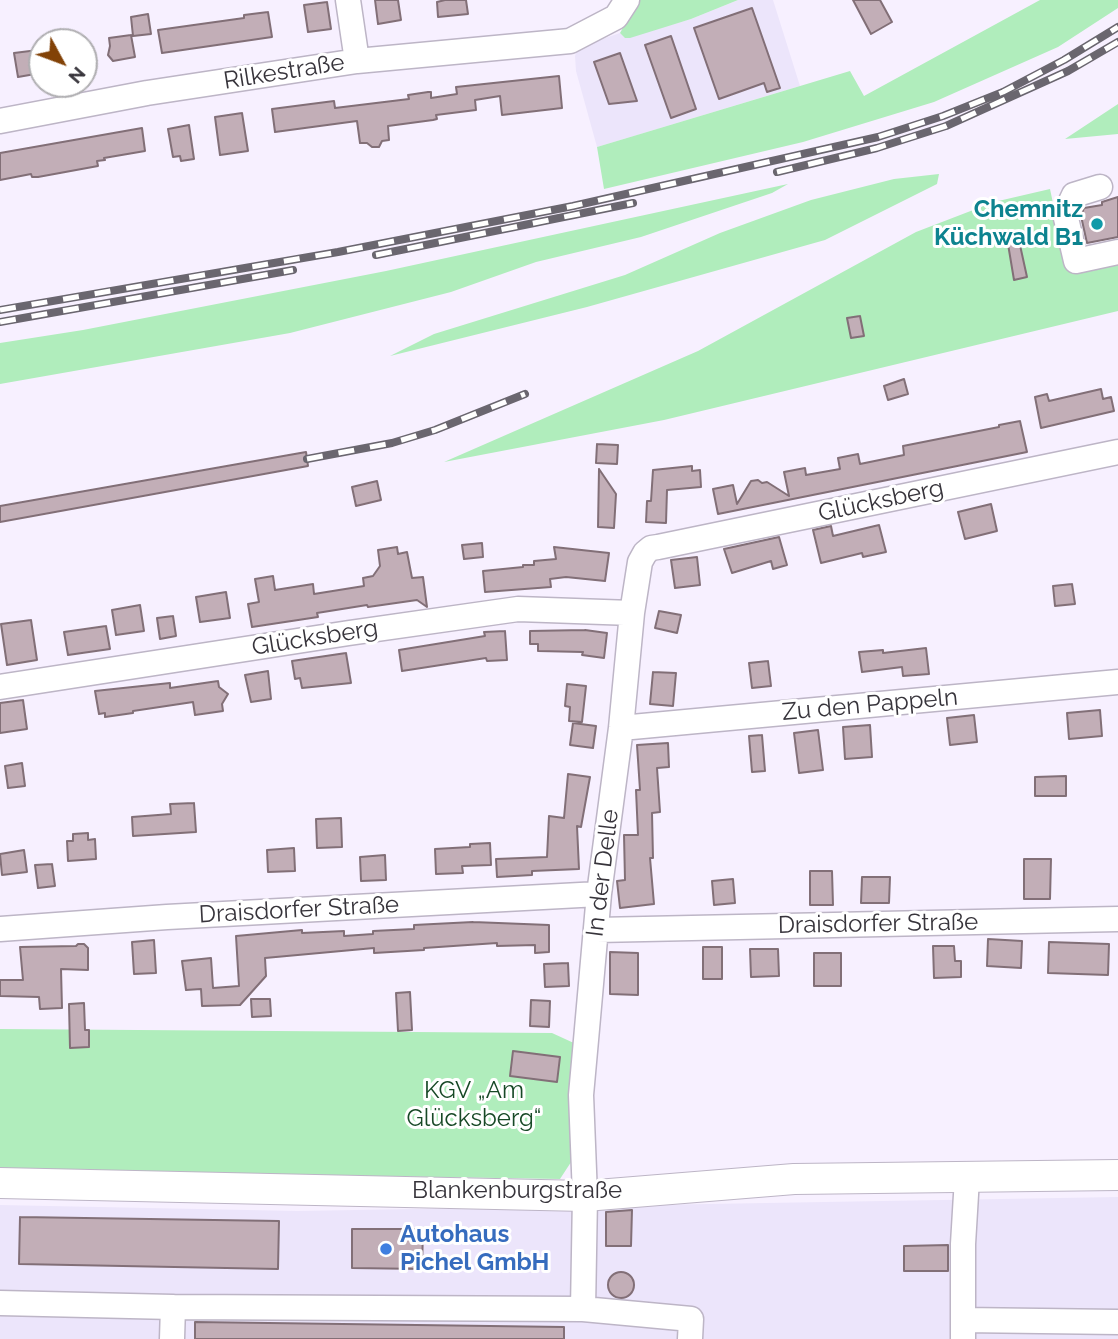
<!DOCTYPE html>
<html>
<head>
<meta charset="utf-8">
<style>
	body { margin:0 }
	#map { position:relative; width:1118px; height:1339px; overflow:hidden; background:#f7f0ff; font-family:Raleway,sans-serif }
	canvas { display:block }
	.north { position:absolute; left:28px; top:28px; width:70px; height:70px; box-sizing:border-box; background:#fff; border:2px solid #afaeb1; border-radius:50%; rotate:131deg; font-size:19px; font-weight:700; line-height:28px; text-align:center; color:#37343b }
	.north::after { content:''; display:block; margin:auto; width:24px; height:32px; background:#824207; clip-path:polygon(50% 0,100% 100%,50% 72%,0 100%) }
</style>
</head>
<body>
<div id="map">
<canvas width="1118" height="1339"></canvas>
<div class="north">N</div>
</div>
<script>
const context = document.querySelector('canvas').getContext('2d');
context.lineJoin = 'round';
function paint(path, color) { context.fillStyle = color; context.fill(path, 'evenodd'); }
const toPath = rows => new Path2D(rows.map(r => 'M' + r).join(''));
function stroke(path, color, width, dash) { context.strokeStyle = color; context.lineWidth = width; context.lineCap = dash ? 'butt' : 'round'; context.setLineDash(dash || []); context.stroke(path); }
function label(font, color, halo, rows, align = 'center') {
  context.font = font + ' Raleway,sans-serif'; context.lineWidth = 6; context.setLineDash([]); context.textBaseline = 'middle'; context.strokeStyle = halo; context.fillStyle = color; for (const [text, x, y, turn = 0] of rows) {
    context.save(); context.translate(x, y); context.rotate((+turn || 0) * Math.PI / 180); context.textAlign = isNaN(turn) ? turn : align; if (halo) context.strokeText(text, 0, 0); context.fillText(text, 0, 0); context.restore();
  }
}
const industrial = toPath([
	[738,0,773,0,800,86,597,147,576,71,575,56,578,47,620,33,625,38,691,19],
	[1118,1197,1118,1339,0,1339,0,1205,297,1211]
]);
const green = toPath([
	[639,0,738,0,691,19,630,38,625,38,620,33],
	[1040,0,1118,0,1118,8,1058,47,934,102,803,142,604,189,597,147,850,71,864,96],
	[1118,104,1118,134,1065,139],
	[939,174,937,184,825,240,587,307,390,356,434,334,625,275,720,233,811,200,894,179],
	[788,184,772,193,641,237,536,262,451,292,290,333,0,384,0,343,83,330,386,271],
	[1050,189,1064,255,1118,243,1118,311,664,420,444,462,698,351,916,232,994,202],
	[0,1029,552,1033,576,1044,575,1156,560,1179,0,1170]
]);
const building = toPath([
	[375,0,398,0,401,20,378,24,375,0],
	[445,0,466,0,468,14,438,17,437,2,445,0],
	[853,0,880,0,892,22,871,34,853,0],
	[327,2,331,29,308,32,304,5,327,2],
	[752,8,780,88,767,92,764,83,719,99,694,28,752,8],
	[268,12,272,37,162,53,158,30,244,18,244,15,268,12],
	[148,14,151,34,133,36,131,17,148,14],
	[131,35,135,57,113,61,108,55,110,46,109,38,131,35],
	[671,36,696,109,671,118,645,45,671,36],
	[38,50,41,73,18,77,14,53,38,50],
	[620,53,637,101,609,104,594,62,620,53],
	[559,76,562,108,502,115,500,96,475,100,476,110,436,115,437,119,433,120,388,126,389,140,382,141,379,147,372,147,367,143,360,143,357,121,275,132,272,109,334,101,335,108,409,99,408,95,428,92,431,92,431,98,457,94,456,87,559,76],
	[242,113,248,151,220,155,215,117,242,113],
	[189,125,194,159,181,161,180,156,173,157,168,129,189,125],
	[142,128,145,151,104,158,105,160,97,161,98,166,38,177,32,177,31,174,0,180,0,153,142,128],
	[1118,197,1118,237,1087,243,1081,216,1084,208,1102,205,1102,202,1118,197],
	[1018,236,1027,277,1014,280,1007,238,1018,236],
	[860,316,864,336,851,338,847,318,860,316],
	[904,379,908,394,888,400,884,386,904,379],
	[1101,389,1103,399,1111,397,1114,411,1041,428,1035,397,1047,394,1049,401,1101,389],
	[1020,421,1027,452,718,514,713,489,733,485,737,504,751,481,758,480,762,483,767,482,789,496,784,472,805,468,806,475,840,469,838,458,858,454,860,464,904,455,903,446,999,427,999,425,1020,421],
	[597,444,618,445,617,464,596,463,597,444],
	[306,452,308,466,0,522,0,506,306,452],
	[692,466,692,471,700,470,701,487,667,490,666,523,646,522,647,501,651,501,653,470,692,466],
	[599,469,616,494,614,528,598,527,599,469],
	[377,481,381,500,356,506,352,487,377,481],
	[991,504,997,531,965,539,958,512,991,504],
	[879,525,886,552,863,557,862,553,821,563,813,530,831,526,833,536,879,525],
	[779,537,787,565,773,569,771,561,732,573,724,549,779,537],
	[482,543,483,557,464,559,462,545,482,543],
	[397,547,398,554,407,552,412,578,423,577,427,607,417,600,368,607,367,605,317,613,318,617,252,627,248,604,259,602,255,579,273,576,275,590,313,584,314,594,364,586,363,578,373,576,380,566,378,550,397,547],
	[554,547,609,553,605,581,566,577,550,579,551,587,485,592,483,571,523,567,523,565,534,565,534,561,556,559,554,547],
	[697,557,700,585,675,588,671,560,697,557],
	[1072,584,1075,604,1055,606,1053,586,1072,584],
	[226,592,230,618,200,622,196,597,226,592],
	[140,605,144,631,116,635,112,610,140,605],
	[659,611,681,615,677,633,655,628,659,611],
	[173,616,176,636,160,639,157,618,173,616],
	[31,620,37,660,7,665,1,624,31,620],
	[106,626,110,649,68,655,64,632,106,626],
	[585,630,607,633,604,658,582,655,583,652,538,651,538,644,530,644,530,631,585,630],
	[505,631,507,660,487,661,486,658,402,671,399,650,485,636,484,632,505,631],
	[926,648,929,674,903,676,902,667,862,672,859,652,883,650,883,653,926,648],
	[346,653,351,683,302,688,300,678,295,679,292,661,346,653],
	[768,661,771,686,752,688,749,663,768,661],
	[268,671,271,699,251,702,245,675,268,671],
	[653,672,676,673,673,706,650,704,653,672],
	[218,681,219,687,228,694,222,704,223,711,195,715,193,702,133,711,133,713,105,717,105,713,99,714,95,691,170,683,170,688,218,681],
	[567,684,586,686,582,722,569,721,570,707,565,706,567,684],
	[23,700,27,729,0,733,0,703,23,700],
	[1100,710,1102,736,1069,739,1067,713,1100,710],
	[974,715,977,742,950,745,947,718,974,715],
	[573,723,596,726,593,748,570,745,573,723],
	[870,725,872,757,845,759,843,727,870,725],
	[818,730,823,770,799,773,794,733,818,730],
	[762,735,765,771,752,772,749,736,762,735],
	[668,743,669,767,657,768,660,812,652,813,653,858,650,858,654,904,620,908,617,881,625,880,624,835,638,835,636,790,640,790,637,745,668,743],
	[22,763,25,786,8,788,5,766,22,763],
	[568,774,590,777,581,827,577,826,579,869,532,871,532,875,497,877,496,859,547,857,549,816,564,818,568,774],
	[1066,776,1066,796,1035,796,1035,777,1066,776],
	[194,803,196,832,133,836,132,817,171,814,170,804,194,803],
	[341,818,342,847,317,848,316,819,341,818],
	[88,833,88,840,95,839,96,859,68,861,67,841,73,841,73,834,88,833],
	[490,843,491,865,462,866,463,873,436,874,435,849,470,847,470,844,490,843],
	[294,848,295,871,268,872,267,850,294,848],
	[24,850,27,872,2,875,0,854,24,850],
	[385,855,386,880,361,881,360,857,385,855],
	[1024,859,1051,859,1050,899,1024,899,1024,859],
	[52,864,55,886,38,888,35,865,52,864],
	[810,871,832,871,833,905,810,905,810,871],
	[862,877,890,877,889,903,861,903,862,877],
	[733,879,735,903,714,905,712,881,733,879],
	[473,922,549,925,549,952,535,953,535,945,497,946,497,943,424,948,424,950,374,953,374,948,265,958,266,976,240,1005,202,1006,201,989,186,990,182,961,211,958,213,988,239,986,236,936,302,930,302,933,344,931,344,936,373,934,373,931,414,929,414,925,473,922],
	[988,939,1022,941,1021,968,987,966,988,939],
	[154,940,156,973,134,974,132,942,154,940],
	[1049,942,1109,944,1108,975,1048,973,1049,942],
	[78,944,84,944,88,948,88,970,61,969,62,1008,40,1009,39,997,0,996,0,980,23,980,20,947,76,946,78,944],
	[933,946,954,946,955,961,961,961,961,977,934,978,933,946],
	[703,947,722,947,722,979,703,979,703,947],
	[750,949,778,949,779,976,751,977,750,949],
	[610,952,638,953,638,995,610,994,610,952],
	[814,953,841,953,841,986,814,986,814,953],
	[568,963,569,986,545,987,544,964,568,963],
	[410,992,412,1030,398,1031,396,993,410,992],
	[251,999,270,999,271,1016,252,1017,251,999],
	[531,1000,550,1001,549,1027,530,1026,531,1000],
	[84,1003,85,1030,89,1030,89,1047,70,1048,69,1004,84,1003],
	[513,1051,560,1057,557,1082,510,1076,513,1051],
	[632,1210,631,1246,606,1246,606,1212,632,1210],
	[20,1217,279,1221,278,1269,19,1264,20,1217],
	[352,1229,423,1229,422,1269,352,1268,352,1229],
	[948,1245,948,1271,904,1271,904,1246,948,1245],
	'608 1285a13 13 0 1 1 26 0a13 13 0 1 1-26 0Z',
	[195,1322,564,1327,564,1339,195,1339,195,1322]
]);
const minor = toPath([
	[348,0,357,61],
	[0,121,147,93,357,61,570,41,616,17,627,0],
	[1100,187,1074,195,1065,214,1076,261,1118,252],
	[0,687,349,633,518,609,632,613],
	[621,728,1118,682],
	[0,929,167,917,599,894],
	[597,930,1118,919],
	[0,1303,173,1307],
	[583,1309,691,1319,690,1339],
	[963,1320,1118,1322],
	[172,1339,173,1307,583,1309,585,1196,581,1095,586,1040,599,894,621,728,632,613,640,562,645,553,651,548,658,547,1118,452],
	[963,1339,963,1244,967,1178]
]);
const major = toPath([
	[0,1183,585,1196,794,1179,1118,1175]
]);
const rail = toPath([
	[777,172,877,148,946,126,1068,71,1118,42],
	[376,255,633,203],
	[0,310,338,252,573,206,878,137,943,116,1003,92,1064,60,1118,27],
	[0,322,293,270],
	[307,459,392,443,435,430,525,394]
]);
const markers = [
	[1097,224,7,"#0f9aa8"],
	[386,1249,7,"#3f7fe0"]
];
const streetNames = [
	["Rilkestraße",284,72,-9],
	["Glücksberg",881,501,-12],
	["Glücksberg",315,638,-9],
	["Zu den Pappeln",870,705,-5],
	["In der Delle",603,873,-83],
	["Draisdorfer Straße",299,910,-3],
	["Draisdorfer Straße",878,924,-1],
	["Blankenburgstraße",517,1191]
];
const cultureNames = [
	["Chemnitz",1083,210],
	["Küchwald B1",1083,238]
];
const parkNames = [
	["KGV „Am",474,1091],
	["Glücksberg“",474,1119]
];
const shopNames = [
	["Autohaus",400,1235],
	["Pichel GmbH",400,1263]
];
paint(industrial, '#ece5fb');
paint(green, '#b0edbc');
paint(building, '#c2aeb7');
stroke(building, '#826f77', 2);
stroke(minor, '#bdb5c6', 27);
stroke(major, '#bdb5c6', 32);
stroke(minor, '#fff', 24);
stroke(major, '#fff', 30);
stroke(rail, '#6a666f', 8);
stroke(rail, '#fff', 5, [16]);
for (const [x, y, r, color] of markers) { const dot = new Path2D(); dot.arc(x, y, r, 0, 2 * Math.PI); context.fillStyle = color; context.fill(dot); stroke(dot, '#fff', 2.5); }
label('24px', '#37343b', '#fff', streetNames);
label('bold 24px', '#0d838f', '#fff', cultureNames, 'right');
label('24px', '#174926', '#fff', parkNames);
label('bold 24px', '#366cbe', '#fff', shopNames, 'left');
</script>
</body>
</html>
